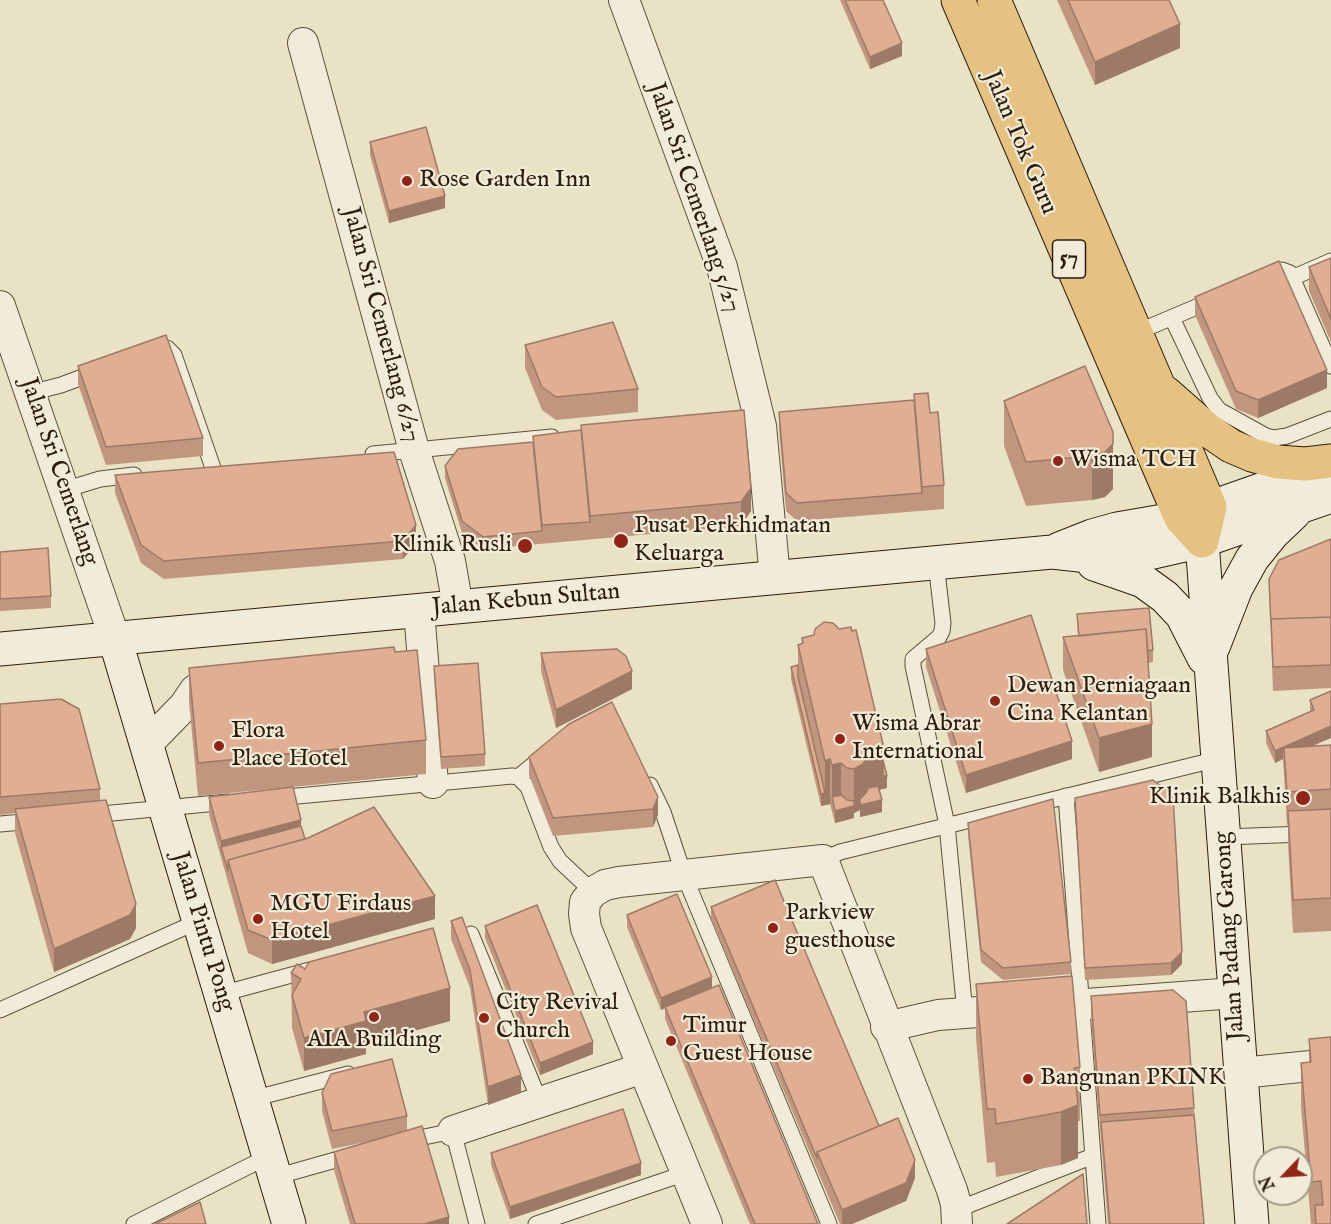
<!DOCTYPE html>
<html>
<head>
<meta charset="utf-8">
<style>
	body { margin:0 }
	#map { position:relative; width:1331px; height:1224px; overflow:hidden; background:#eae2c5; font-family:"IM FELL English",serif }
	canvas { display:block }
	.north { position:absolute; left:1253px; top:1146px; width:60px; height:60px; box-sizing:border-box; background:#f1ecd9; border:2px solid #a39986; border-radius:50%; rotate:245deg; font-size:16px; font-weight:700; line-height:24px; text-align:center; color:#2e1c0a }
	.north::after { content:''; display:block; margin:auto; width:21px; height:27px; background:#8f2418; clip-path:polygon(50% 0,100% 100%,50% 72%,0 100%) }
</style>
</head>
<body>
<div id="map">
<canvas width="1331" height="1224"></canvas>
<div class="north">N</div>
</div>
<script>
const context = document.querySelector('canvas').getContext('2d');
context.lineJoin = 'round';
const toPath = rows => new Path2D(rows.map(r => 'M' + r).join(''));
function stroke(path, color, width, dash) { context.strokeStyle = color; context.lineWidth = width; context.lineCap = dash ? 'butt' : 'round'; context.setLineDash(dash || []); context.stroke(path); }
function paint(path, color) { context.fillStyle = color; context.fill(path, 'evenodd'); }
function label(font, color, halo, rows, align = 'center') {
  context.font = font + ' "IM FELL English",serif'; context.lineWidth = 4.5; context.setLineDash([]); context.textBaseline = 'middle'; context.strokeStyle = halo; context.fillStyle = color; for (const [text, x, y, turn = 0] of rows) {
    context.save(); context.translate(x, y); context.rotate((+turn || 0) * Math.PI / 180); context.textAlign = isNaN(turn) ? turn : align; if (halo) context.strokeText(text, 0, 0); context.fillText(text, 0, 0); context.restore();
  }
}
const lane = toPath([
	[1265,277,1282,270,1290,273,1331,366],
	[1292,278,1331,261],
	[1172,318,1210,398,1219,410,1266,436,1274,438,1287,436,1331,419],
	[1135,333,1213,300],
	[155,350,167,348,174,355,213,468],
	[30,393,61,385,96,372],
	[373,454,552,437],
	[64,490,100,479,134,475],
	[936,563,943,623,942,631,939,637,913,659,913,666,947,825,965,1013],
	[518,777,545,755],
	[650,785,663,812,684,875,829,1224],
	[1066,796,1098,1224],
	[276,798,512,776,518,777,528,787,551,847,560,861,593,892],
	[91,815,228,802],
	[0,824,34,821],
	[1224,837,1331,833],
	[823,860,840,852,1218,759],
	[471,934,540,1102],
	[221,994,310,970],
	[0,1010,199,921],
	[252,1099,348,1074],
	[405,1141,453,1131,477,1224],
	[275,1177,353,1155],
	[956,1210,1093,1156],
	[134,1224,269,1156],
	[536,1224,686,1173]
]);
const street = toPath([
	[624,0,722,267,761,426,775,578],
	[303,43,414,450,450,561,458,607],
	[0,306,115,639],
	[419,611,433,783],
	[147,744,184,706,195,690,203,685,224,684],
	[886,1027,938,1015,1235,993],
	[1241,1073,1331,1064],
	[453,1131,643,1068],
	[707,1224,586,928,584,914,585,902,593,892,605,885,619,882,823,860,952,1190,956,1204,957,1224]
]);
const secondary = toPath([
	[1202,541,1252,1224],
	[1059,549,1092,536,1117,529,1181,518,1331,465],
	[1094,564,1143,581,1165,597,1182,615,1204,658],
	[115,639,289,1224],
	[1213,647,1236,588,1252,559,1273,533,1294,513],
	[0,649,1052,552,1098,557,1145,554,1202,541,1331,496]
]);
const primary = toPath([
	[958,0,1181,518,1202,541],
	[994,0,1210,507,1202,541],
	[1166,393,1209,431,1231,446,1252,455,1278,462,1305,464,1331,461]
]);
const wall = toPath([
	[840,0,883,0,902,56,870,69],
	[1057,0,1169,0,1180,48,1095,85],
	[370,142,445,208,389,223,370,155],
	[1331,258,1331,342,1309,291,1309,267],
	[1195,297,1327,388,1258,418,1236,409,1195,315],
	[525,345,638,389,638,412,556,420,542,410,525,368],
	[78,366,203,438,203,456,106,465,78,384],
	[1085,366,1113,489,1105,497,1092,500,1026,506,1004,446,1004,401],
	[744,410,751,511,741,526,483,549,462,533,445,478,445,466,533,442,533,436,581,431,581,425],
	[779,412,930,413,944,485,944,509,797,521,786,511,779,430],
	[115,475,416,543,403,559,164,579,141,563,115,493],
	[1331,539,1331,688,1273,691,1269,579],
	[0,552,51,596,51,608,0,611],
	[1077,614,1153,650,1153,662,1148,663,1152,757,1099,772,1063,670,1063,637,1078,636],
	[802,638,883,760,887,788,879,790,882,812,860,817,860,810,854,813,854,818,835,823,830,804,821,806,791,679,791,667,798,665,798,645,802,643],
	[926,649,1072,759,966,793,926,667],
	[395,652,426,740,426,774,198,796,189,702,189,668],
	[541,653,632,689,556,728,541,671],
	[434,666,485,754,485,766,441,769,434,678],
	[1331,691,1314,746,1331,745,1331,931,1293,933,1288,844,1288,825,1287,825,1283,759,1275,763,1266,743,1266,731,1310,712,1310,700],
	[0,704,100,789,100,801,136,928,130,939,54,972,15,833,15,813,0,815],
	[569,724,658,815,653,827,553,836,529,775,529,757],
	[209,797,301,826,305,839,435,919,272,964,248,953,209,815],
	[1075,798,1182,964,1171,975,1085,980],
	[968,823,1071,962,1071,974,1003,980,981,962,968,835],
	[711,907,879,1126,915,1178,906,1201,852,1224,840,1224,711,919],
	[627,915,712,988,818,1224,750,1224,665,1019,665,1008,661,1010,627,927],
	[451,921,521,1093,488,1105,470,988,451,939],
	[485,926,593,1054,540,1075,485,938],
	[305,969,450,1021,366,1044,366,1054,304,1071,292,1028,291,973],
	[976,984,1080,1067,1080,1121,1078,1121,1078,1158,1061,1165,996,1177,995,1162,987,1163,976,1038],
	[1091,996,1194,1108,1204,1224,1108,1224,1091,1020],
	[1309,1039,1331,1224,1311,1224,1301,1107,1301,1063,1309,1062],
	[322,1093,407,1116,407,1130,449,1224,350,1224,334,1170,334,1152,371,1141,332,1149,322,1111],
	[491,1153,641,1175,510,1219,491,1165]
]);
const shadedWall = toPath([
	[1180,24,1180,48,1095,85,1095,62],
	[902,43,902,56,870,69,870,57],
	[445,196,445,208,389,223,389,211],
	[1327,370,1327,388,1258,418,1258,400],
	[1113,444,1113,489,1105,497,1092,500,1092,456],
	[751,488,751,511,741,526,741,502],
	[416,525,416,543,403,559,403,541],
	[632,671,632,689,556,728,556,710],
	[1152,724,1152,757,1099,772,1099,738],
	[1331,726,1331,738,1285,758,1283,749,1283,759,1275,763,1275,751],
	[1072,741,1072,759,966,793,966,775],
	[883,744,883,789,878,790,882,800,882,812,860,817,860,810,854,813,854,818,835,823,835,811,854,806,854,769,868,756,877,746],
	[830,759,830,804,821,806,821,794,825,793,825,761],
	[841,763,841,807,832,797,832,809,832,765],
	[883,776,887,776,887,788,883,789],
	[658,797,658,815,653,827,653,809],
	[301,820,301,838,221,847,221,841],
	[435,896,435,919,272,964,272,940],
	[136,904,136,928,130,939,54,972,54,949],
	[1182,952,1182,964,1171,975,1171,963],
	[712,977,712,989,661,1010,661,998],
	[450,988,450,1021,366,1044,366,1054,304,1071,304,1038,364,1012],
	[593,1042,593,1054,540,1075,540,1063],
	[521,1075,521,1093,488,1105,488,1087],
	[1078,1105,1078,1158,1061,1165,1061,1112],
	[915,1160,915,1178,906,1201,852,1224,842,1224,842,1210],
	[641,1163,641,1175,510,1219,510,1207],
	[449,1217,449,1224,424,1224]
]);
const building = toPath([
	[845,0,883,0,902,43,870,57,845,0],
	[1068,0,1169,0,1180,24,1095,62,1068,0],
	[426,127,445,196,389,211,370,142,426,127],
	[1331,258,1331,319,1309,267,1331,258],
	[1279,261,1327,370,1258,400,1236,391,1195,297,1279,261],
	[613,322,638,389,556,397,542,387,525,345,613,322],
	[166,335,203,438,106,447,78,366,166,335],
	[1085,366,1113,432,1113,444,1105,452,1092,456,1026,462,1004,401,1085,366],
	[928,393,930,413,938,412,944,485,922,487,914,394,928,393],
	[914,400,922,493,797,503,786,493,779,412,914,400],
	[744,410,751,488,741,502,590,516,581,425,744,410],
	[581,430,590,522,542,525,533,436,581,430],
	[533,442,542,531,483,537,462,521,445,466,458,449,533,442],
	[394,452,416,525,403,541,164,561,141,545,115,475,394,452],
	[1331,539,1331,617,1271,619,1271,625,1269,579,1279,560,1331,539],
	[48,548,51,596,0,599,0,552,48,548],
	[1149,608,1153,650,1148,651,1146,629,1079,636,1077,614,1149,608],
	[1031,615,1072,741,966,775,926,649,1031,615],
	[1331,617,1331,665,1273,667,1271,619,1331,617],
	[824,622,833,623,839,629,851,627,852,631,856,630,883,744,877,746,878,753,868,756,863,764,854,769,847,768,841,763,832,765,830,759,825,761,798,645,803,643,802,638,814,635,815,629,824,622],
	[1146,629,1152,724,1099,738,1063,637,1146,629],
	[394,647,395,652,417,650,426,740,198,763,189,668,394,647],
	[617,649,626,656,632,671,556,710,541,653,617,649],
	[478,663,485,754,441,757,434,666,478,663],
	[798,665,798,677,825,793,821,794,791,667,798,665],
	[1331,691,1331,726,1275,751,1266,731,1314,710,1310,700,1331,691],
	[61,699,79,709,100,789,0,797,0,704,61,699],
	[612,702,658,797,653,809,553,818,529,757,569,724,612,702],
	[1331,745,1331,789,1287,792,1284,748,1331,745],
	[883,760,887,776,883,776,883,760],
	[1153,780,1173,795,1182,952,1171,963,1085,968,1075,798,1153,780],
	[878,786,882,800,860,805,860,799,866,793,868,788,878,786],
	[293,787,301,820,221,841,209,797,293,787],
	[841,795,847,800,854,801,854,806,835,811,832,797,841,795],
	[1053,799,1071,962,1003,968,981,950,968,823,1053,799],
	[106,800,136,904,130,915,54,949,15,809,106,800],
	[374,807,435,896,272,940,248,930,228,860,308,838,374,807],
	[1331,809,1331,898,1293,900,1288,811,1331,809],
	[301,826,305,839,228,860,228,871,221,847,301,826],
	[775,880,879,1126,817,1152,817,1158,711,907,775,880],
	[677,894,712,977,661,998,627,915,677,894],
	[537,905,593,1042,540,1063,485,926,537,905],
	[462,917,521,1075,488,1087,470,970,451,921,462,917],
	[433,928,450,988,364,1012,366,1021,304,1038,292,995,301,979,291,973,297,964,305,969,309,962,433,928],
	[1072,976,1080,1067,1074,1068,1078,1105,1061,1112,996,1124,995,1109,987,1109,976,984,1072,976],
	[719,985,818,1224,755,1224,665,1007,719,985],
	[1173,990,1186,1001,1194,1108,1100,1115,1091,996,1173,990],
	[1331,1037,1331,1224,1316,1224,1315,1205,1323,1205,1321,1181,1311,1182,1301,1063,1311,1062,1309,1039,1331,1037],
	[392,1059,407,1116,332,1131,322,1093,331,1074,392,1059],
	[623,1109,641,1163,510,1207,491,1153,623,1109],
	[1194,1115,1204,1224,1110,1224,1101,1122,1194,1115],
	[898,1118,915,1160,906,1183,842,1210,817,1152,898,1118],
	[422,1126,449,1217,424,1224,355,1224,334,1152,422,1126],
	[1083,1174,1087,1224,1007,1224,1083,1174],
	[200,1202,206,1224,155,1224,200,1202]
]);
const markers = [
	[407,181,6,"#8f2418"],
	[1058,461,6,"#8f2418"],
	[621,541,8,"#8f2418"],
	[525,546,8,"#8f2418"],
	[995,701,6,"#8f2418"],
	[840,739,6,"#8f2418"],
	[219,746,6,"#8f2418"],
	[1303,798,8,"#8f2418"],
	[258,919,6,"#8f2418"],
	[773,928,6,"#8f2418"],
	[374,1017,6,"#8f2418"],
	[484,1018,6,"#8f2418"],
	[671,1041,6,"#8f2418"],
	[1028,1079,6,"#8f2418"]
];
const shields = [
	[1069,259,33]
];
const shieldNames = [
	["57",1069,259]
];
const streetNames = [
	["Jalan Tok Guru",1019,143,67],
	["Jalan Sri Cemerlang 5/27",693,198,71],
	["Jalan Sri Cemerlang 6/27",380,325,75],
	["Jalan Sri Cemerlang",58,472,71],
	["Jalan Kebun Sultan",526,601,-5],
	["Jalan Pintu Pong",202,932,73],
	["Jalan Padang Garong",1231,936,-94]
];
const poiNames = [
	["Rose Garden Inn",419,181],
	["Wisma TCH",1070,461],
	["Pusat Perkhidmatan",634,527],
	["Keluarga",634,555],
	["Klinik Rusli",512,546,"right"],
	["Dewan Perniagaan",1007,687],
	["Cina Kelantan",1007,715],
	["Wisma Abrar",852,725],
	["International",852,753],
	["Flora",231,732],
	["Place Hotel",231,760],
	["Klinik Balkhis",1290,798,"right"],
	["MGU Firdaus",270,905],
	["Hotel",270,933],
	["Parkview",785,914],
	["guesthouse",785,942],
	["City Revival",496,1004],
	["Church",496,1032],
	["Timur",683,1027],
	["Guest House",683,1055],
	["AIA Building",374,1041,"center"],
	["Bangunan PKINK",1040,1079]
];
stroke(lane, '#5d4e39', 17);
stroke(street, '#5d4e39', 32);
stroke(secondary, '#2e1c0a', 35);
stroke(primary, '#2e1c0a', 35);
stroke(lane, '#f1ecd9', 15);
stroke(street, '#f1ecd9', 30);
stroke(secondary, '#f1ecd9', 33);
stroke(primary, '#e5c182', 33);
paint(wall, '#c1967e');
paint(shadedWall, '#9d7a66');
paint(building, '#e0ae92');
stroke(building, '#9d7a66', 1.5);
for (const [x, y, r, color] of markers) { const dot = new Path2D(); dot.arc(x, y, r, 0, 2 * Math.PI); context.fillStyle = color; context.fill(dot); stroke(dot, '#f1ecd9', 2); }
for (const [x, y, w] of shields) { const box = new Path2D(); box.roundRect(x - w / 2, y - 19, w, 38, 4.5); context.fillStyle = '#f1ecd9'; context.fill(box); stroke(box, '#2e1c0a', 1.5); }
label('bold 22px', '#2e1c0a', null, shieldNames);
label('24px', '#2e1c0a', '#f1ecd9', streetNames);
label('24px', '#2e1c0a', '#f1ecd9', poiNames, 'left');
</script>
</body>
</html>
